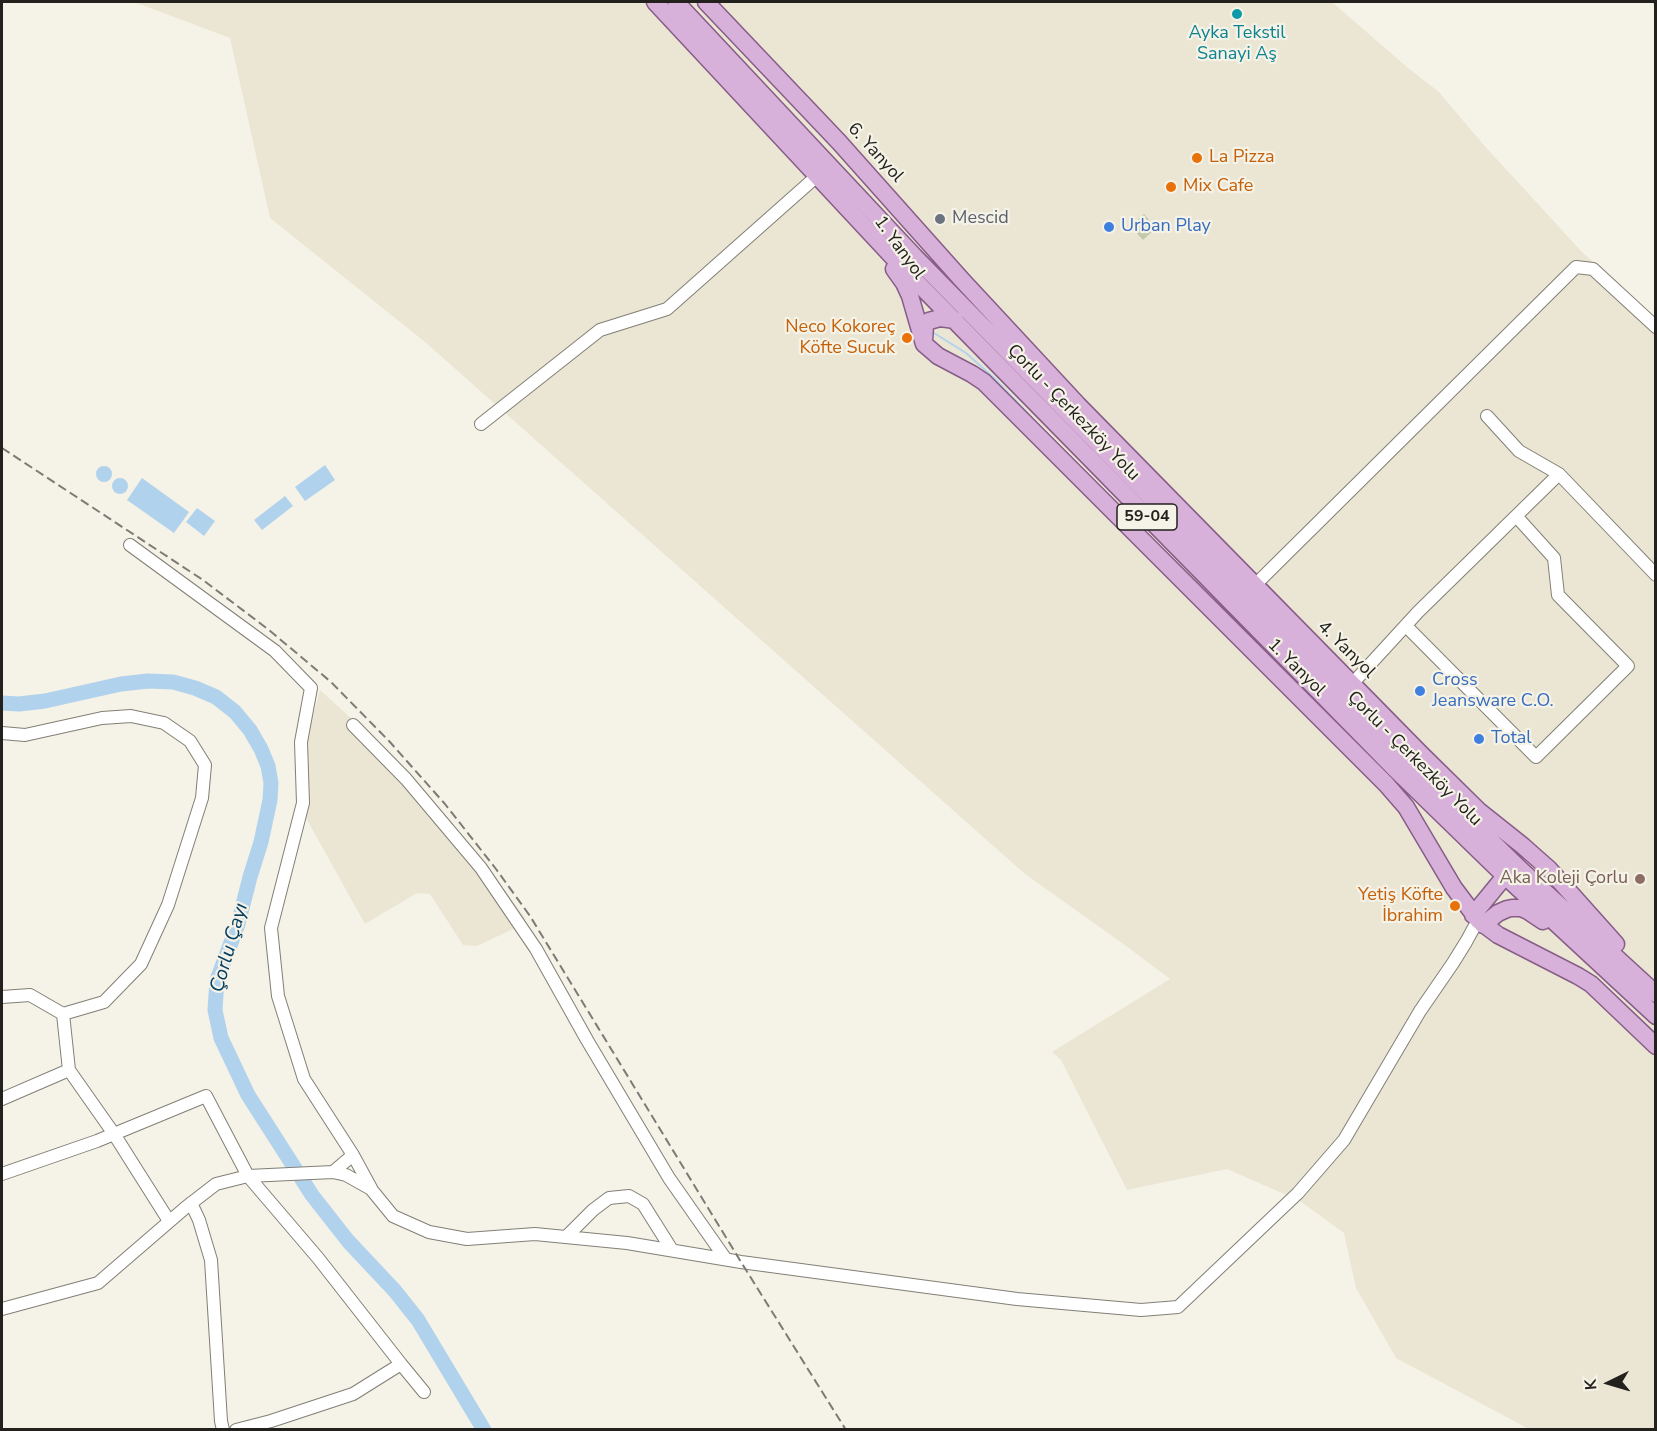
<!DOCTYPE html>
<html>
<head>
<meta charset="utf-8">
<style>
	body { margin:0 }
	#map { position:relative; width:1657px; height:1431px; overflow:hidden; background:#f5f2e7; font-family:"Nunito Sans",sans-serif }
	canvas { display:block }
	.frame { position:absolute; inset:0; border:3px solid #22211d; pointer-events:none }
	.north { position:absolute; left:1579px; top:1353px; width:60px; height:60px; -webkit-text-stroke:4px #f5f2e7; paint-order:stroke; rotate:265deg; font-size:16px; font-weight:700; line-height:24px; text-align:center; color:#22211d }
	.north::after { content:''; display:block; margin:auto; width:21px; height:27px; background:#22211d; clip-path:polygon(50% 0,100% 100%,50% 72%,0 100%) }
</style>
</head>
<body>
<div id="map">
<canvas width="1657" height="1431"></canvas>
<div class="frame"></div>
<div class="north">K</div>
</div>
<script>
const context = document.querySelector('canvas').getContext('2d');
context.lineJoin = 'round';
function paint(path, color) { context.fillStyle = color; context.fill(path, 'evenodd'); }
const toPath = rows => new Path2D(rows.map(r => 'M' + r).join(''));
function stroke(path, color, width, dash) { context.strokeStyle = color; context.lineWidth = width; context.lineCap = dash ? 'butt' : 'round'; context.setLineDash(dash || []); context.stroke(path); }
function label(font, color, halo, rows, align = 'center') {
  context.font = font + ' "Nunito Sans",sans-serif'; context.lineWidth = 4.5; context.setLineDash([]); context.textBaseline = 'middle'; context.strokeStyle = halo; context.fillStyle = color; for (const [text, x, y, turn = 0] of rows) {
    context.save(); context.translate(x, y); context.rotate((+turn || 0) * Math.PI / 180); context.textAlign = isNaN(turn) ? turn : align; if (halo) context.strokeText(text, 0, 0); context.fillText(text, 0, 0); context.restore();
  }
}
const built = toPath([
	[134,2,1332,2,1408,68,1439,92,1482,143,1582,252,1655,317,1655,1429,1528,1429,1527,1428,1396,1358,1356,1288,1344,1233,1300,1201,1227,1169,1127,1190,1061,1060,1052,1052,1170,979,1122,943,1025,874,425,342,270,218,230,38],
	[320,690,397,760,484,863,526,919,515,928,477,946,463,945,430,894,417,893,365,924,306,818,307,738]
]);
const green = toPath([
	[1144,214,1156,228,1143,240,1130,226]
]);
const water = toPath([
	[325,465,335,480,305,501,295,487],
	'96 474a8 8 0 1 1 16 0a8 8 0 1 1-16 0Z',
	'112 486a8 8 0 1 1 16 0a8 8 0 1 1-16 0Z',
	[142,478,189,512,174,533,127,500],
	[285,496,293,506,262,530,254,520],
	[197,508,215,521,204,536,186,522]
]);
const stream = toPath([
	[1653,2,1656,6],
	[934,333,966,353,994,378,1054,441]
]);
const river = toPath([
	[2,703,19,704,45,701,121,684,148,681,173,682,195,688,216,697,235,712,250,730,261,749,268,766,271,783,270,800,261,842,250,877,238,924,217,980,215,1010,221,1038,248,1095,312,1195,348,1241,395,1291,418,1320,484,1430]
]);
const minor = toPath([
	[1487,416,1519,451,1559,474,1656,575],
	[481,424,600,330,667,309,817,176],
	[130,545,275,651,311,688,301,742,303,803,271,928,278,996,304,1079,353,1155],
	[1255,585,1576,267,1593,269,1656,327],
	[1406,626,1536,757,1628,666,1558,595,1554,558,1517,517],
	[1352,684,1418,612,1559,474],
	[353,725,406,779,481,868,536,949,587,1040,669,1178,725,1258],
	[2,733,25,735,102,718,131,716,164,723,190,741,205,765,202,798,168,905,141,964,104,1002,63,1014],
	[2,997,30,995,63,1014,69,1070,114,1134,169,1221],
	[2,1099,69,1070],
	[333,1172,353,1155,371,1188],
	[2,1174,97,1141,206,1096,248,1176,318,1258,401,1364,424,1392],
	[191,1203,199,1220,211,1260,221,1421,223,1430],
	[566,1237,593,1210,609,1198,629,1196,643,1204,672,1250],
	[2,1309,98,1283,185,1208,216,1184,248,1176,333,1172,346,1175,371,1189,393,1216,429,1232,467,1239,535,1234,627,1243,741,1262,1017,1299,1141,1310,1178,1307,1298,1193,1344,1140,1420,1011,1453,963,1466,942,1478,920],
	[236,1430,271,1421,353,1394,401,1364]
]);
const major = toPath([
	[655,2,903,268,1393,767,1505,876,1656,1016],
	[676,2,915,257,1404,756,1521,870,1656,994],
	[706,2,839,142,962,280,1078,405,1420,753,1479,811,1523,846,1549,869,1616,944],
	[894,269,904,283,910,296,924,344,938,356,972,374,984,382,1386,784,1406,807,1454,888,1478,920,1498,935,1578,976,1591,984,1656,1046],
	[924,341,925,325,929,321,940,318,955,320],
	[1473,915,1505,876,1516,872],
	[1483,925,1498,913,1507,909,1512,908,1521,908,1528,911,1543,921]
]);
const rail = toPath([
	[2,448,203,580,269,630,331,682,389,741,445,804,496,869,530,916,741,1262,846,1430]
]);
const markers = [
	[1237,14,6,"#0f9aa8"],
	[1197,158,6,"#e8710a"],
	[1171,187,6,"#e8710a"],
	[940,219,6,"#6b7280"],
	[1109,227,6,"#3f7fe0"],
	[907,338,6,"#e8710a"],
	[1420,691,6,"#3f7fe0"],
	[1479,739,6,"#3f7fe0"],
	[1640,879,6,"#8d6e63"],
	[1455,906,6,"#e8710a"]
];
const shields = [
	[1147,517,60]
];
const shieldNames = [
	["59-04",1147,517]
];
const cultureNames = [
	["Ayka Tekstil",1237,34],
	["Sanayi Aş",1237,55]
];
const streetNames = [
	["6. Yanyol",875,153,48],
	["1. Yanyol",899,248,54],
	["Çorlu - Çerkezköy Yolu",1073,413,46],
	["4. Yanyol",1346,650,45],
	["1. Yanyol",1296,668,45],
	["Çorlu - Çerkezköy Yolu",1414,759,45]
];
const foodNames = [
	["La Pizza",1209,158],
	["Mix Cafe",1183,187],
	["Neco Kokoreç",895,328,"right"],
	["Köfte Sucuk",895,349,"right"],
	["Yetiş Köfte",1443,896,"right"],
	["İbrahim",1443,917,"right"]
];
const worshipNames = [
	["Mescid",952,219]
];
const shopNames = [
	["Urban Play",1121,227],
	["Cross",1432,681],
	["Jeansware C.O.",1432,702],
	["Total",1491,739]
];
const educationNames = [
	["Aka Koleji Çorlu",1628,879]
];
const waterNames = [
	["Çorlu Çayı",230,948,-74]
];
paint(built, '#ebe6d4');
paint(green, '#c2caab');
paint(water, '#b1d2ec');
stroke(stream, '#b1d2ec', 2);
stroke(river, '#b1d2ec', 15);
stroke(minor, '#827f76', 14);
stroke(major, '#875d88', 19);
stroke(minor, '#fff', 12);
stroke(major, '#d8b1da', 16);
stroke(rail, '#7d7b74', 2, [9, 4.5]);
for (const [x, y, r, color] of markers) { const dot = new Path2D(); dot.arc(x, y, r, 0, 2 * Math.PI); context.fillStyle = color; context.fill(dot); stroke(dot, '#f5f2e7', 2); }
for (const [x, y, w] of shields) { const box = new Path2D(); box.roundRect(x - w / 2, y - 13, w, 26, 4.5); context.fillStyle = '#f5f2e7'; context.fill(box); stroke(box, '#22211d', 1.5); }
label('bold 16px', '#22211d', null, shieldNames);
label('18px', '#0d838f', '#f5f2e7', cultureNames);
label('18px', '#22211d', '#f5f2e7', streetNames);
label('18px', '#c56008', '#f5f2e7', foodNames, 'left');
label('18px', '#5b616d', '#f5f2e7', worshipNames, 'left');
label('18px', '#366cbe', '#f5f2e7', shopNames, 'left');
label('18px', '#785e54', '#f5f2e7', educationNames, 'right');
label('italic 20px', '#053f61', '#f5f2e7', waterNames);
</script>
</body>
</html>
